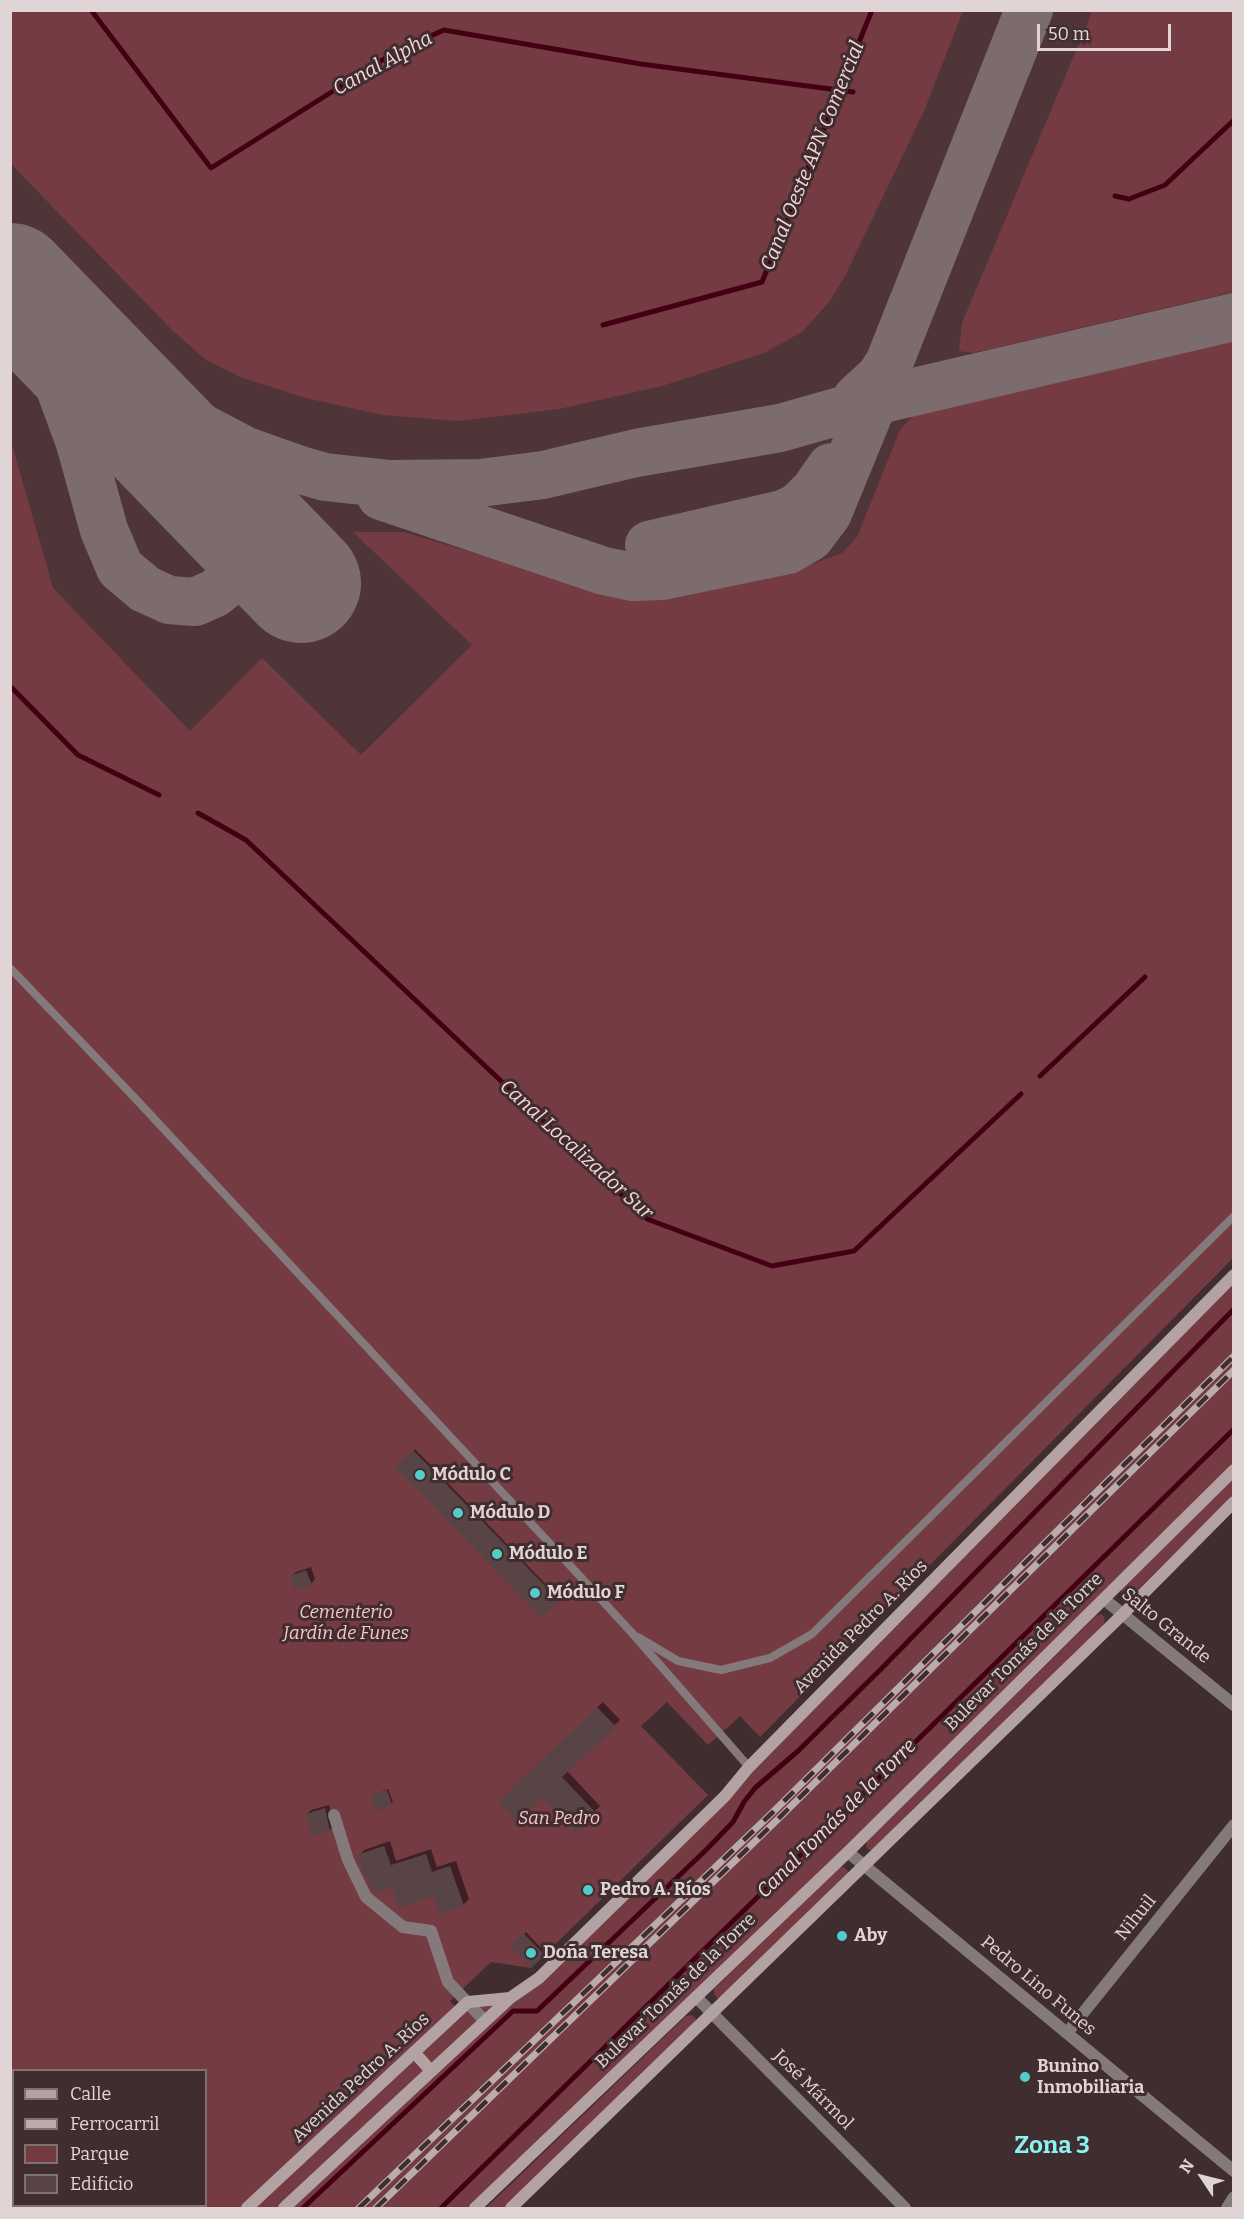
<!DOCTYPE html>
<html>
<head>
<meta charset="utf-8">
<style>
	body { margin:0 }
	#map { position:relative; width:1244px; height:2219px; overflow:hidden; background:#402d2f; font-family:Bitter,serif }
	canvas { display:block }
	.frame { position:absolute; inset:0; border:12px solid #e1d4d5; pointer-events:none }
	.legend { position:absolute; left:12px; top:2069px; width:195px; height:138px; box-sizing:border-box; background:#402d2f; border:2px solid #807071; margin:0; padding:8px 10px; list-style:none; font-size:18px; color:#e1d4d5 }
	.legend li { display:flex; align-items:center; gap:12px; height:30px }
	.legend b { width:30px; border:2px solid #807071 }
	.north { position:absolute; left:1172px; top:2147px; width:60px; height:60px; -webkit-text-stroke:4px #402d2f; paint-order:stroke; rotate:305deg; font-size:16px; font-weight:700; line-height:24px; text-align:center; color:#e1d4d5 }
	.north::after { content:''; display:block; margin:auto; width:21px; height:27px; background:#e1d4d5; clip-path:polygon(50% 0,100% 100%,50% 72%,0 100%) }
	.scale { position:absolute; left:1037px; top:24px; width:134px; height:27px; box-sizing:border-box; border:3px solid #e1d4d5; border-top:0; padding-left:8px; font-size:18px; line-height:21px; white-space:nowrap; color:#e1d4d5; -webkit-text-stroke:4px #402d2f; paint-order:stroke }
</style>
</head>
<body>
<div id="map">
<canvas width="1244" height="2219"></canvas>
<div class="frame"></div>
<ul class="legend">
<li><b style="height:8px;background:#b2a2a3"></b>Calle</li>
<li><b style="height:8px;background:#baacad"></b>Ferrocarril</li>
<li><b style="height:16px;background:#753b43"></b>Parque</li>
<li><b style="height:16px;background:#584446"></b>Edificio</li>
</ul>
<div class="north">N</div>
<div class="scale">50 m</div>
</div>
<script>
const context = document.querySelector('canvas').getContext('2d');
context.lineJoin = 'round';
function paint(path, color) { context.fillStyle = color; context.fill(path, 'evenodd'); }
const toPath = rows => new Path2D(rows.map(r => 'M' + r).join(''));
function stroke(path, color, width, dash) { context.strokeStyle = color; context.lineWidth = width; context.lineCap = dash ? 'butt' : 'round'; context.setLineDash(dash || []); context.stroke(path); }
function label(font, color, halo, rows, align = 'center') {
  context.font = font + ' Bitter,serif'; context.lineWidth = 6; context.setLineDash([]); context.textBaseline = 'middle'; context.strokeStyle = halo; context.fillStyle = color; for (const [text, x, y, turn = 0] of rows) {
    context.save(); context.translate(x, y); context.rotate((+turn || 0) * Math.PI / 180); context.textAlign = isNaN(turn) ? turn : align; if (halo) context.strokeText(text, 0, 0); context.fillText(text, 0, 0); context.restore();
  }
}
const built = toPath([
	[11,11,1233,11,1233,1258,760,1737,740,1716,708,1744,11,1011]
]);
const green = toPath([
	[11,10,963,10,963,11,924,111,845,276,829,302,802,332,764,353,662,386,559,409,459,421,382,415,306,398,243,378,206,360,172,330,11,164],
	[1093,10,1233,11,1233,292,973,353,959,351,962,323],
	[1233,336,1233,1258,760,1737,740,1716,708,1745,667,1702,641,1726,708,1795,531,1968,491,1962,450,2001,459,2011,510,1998,539,1978,1233,1275,1233,1470,475,2208,11,2208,10,438,53,588,190,731,262,658,361,755,472,645,353,532,403,532,617,595,647,599,802,568,842,553,857,537,900,430,914,415,931,406,956,399],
	[14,2070,206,2070,206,2206,14,2206],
	[1233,1478,1233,1495,1129,1598,1124,1598,1121,1594,1122,1589],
	[1101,1614,1105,1618,1104,1624,874,1851,869,1850,866,1846,867,1841,1096,1616],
	[844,1867,848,1871,847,1876,722,1998,717,1998,714,1994,714,1989,838,1868],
	[692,2015,696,2019,695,2025,503,2208,486,2208,686,2016]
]);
const shadow = toPath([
	[415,1449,560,1599,542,1616,397,1467],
	[311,1567,315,1579,311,1584,292,1576,296,1572],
	[603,1702,620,1720,567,1771,600,1806,575,1830,542,1795,500,1802],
	[388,1789,393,1802,391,1803,372,1796],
	[329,1805,334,1825,330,1830,307,1814,311,1810],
	[390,1841,396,1861,431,1849,437,1867,456,1861,469,1899,463,1905,434,1894,393,1885,359,1856,364,1850],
	[526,1932,545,1952,531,1966,512,1946]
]);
const stream = toPath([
	[91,10,211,168,395,52,444,30,641,64,853,92],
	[1115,196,1129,199,1165,185,1234,120],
	[603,325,762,282,872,10],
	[10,686,78,755,159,795],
	[198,813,246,840,647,1219,772,1266,854,1251,1021,1094],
	[1040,1076,1145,977],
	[303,2208,513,2011,537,2011,706,1850,733,1822,744,1802,755,1788,798,1751,881,1669,1234,1309],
	[441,2208,1234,1429]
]);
const taxiway = toPath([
	[10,284,37,325,80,443,104,530,120,568,145,589,169,600,195,602,215,593,234,578,247,551,247,527],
	[78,353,138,388,189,421,246,451,297,469,325,477,390,484,480,483,543,475,636,453,780,428,875,401,1234,317],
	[857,398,880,377,889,363,1029,10],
	[381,496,604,571,633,577,662,576,788,550,810,537,828,513,883,379],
	[649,545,783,514,798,507,815,490,831,467]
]);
const runway = toPath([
	[10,283,301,583]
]);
const building = toPath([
	[413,1450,560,1601,542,1618,395,1467],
	[306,1570,312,1585,295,1590,290,1576],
	[597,1707,616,1727,562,1777,595,1812,575,1832,542,1797,516,1822,498,1802],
	[387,1790,392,1805,376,1811,370,1796],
	[325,1808,330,1831,312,1836,306,1814],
	[384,1846,391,1865,426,1854,432,1872,450,1866,464,1906,440,1914,433,1896,399,1908,392,1887,374,1893,363,1871,357,1855],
	[523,1933,545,1955,531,1968,510,1946]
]);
const lane = toPath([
	[10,968,133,1096,554,1548,632,1633,749,1767],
	[638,1637,678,1661,721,1670,770,1658,812,1634,1234,1216]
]);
const street = toPath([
	[1104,1599,1234,1705],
	[334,1815,348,1860,366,1897,403,1927,431,1931,448,1982,485,2021],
	[848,1852,1234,2171],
	[696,1997,905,2208],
	[1067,2033,1234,1825],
	[1227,2208,1234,2197]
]);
const secondary = toPath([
	[414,2052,431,2071],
	[247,2208,468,2002,510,1998],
	[284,2208,510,1998,539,1978,725,1796,749,1767,1234,1275],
	[475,2208,848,1852,1234,1470],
	[511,2208,1123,1614,1234,1502]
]);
const rail = toPath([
	[359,2208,772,1813,1234,1356],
	[376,2208,777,1820,1234,1370]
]);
const markers = [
	[420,1475,6,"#53cdc9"],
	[458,1513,6,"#53cdc9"],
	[497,1554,6,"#53cdc9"],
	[535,1593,6,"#53cdc9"],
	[588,1890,6,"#53cdc9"],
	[842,1936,6,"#53cdc9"],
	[531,1953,6,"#53cdc9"],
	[1025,2077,6,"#53cdc9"]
];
const poiNames = [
	["Módulo C",432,1475],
	["Módulo D",470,1513],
	["Módulo E",509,1554],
	["Módulo F",547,1593],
	["Pedro A. Ríos",600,1890],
	["Aby",854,1936],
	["Doña Teresa",543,1953],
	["Bunino",1037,2067],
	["Inmobiliaria",1037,2088]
];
const parkNames = [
	["Cementerio",346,1613],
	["Jardín de Funes",346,1634],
	["San Pedro",559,1819]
];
const streetNames = [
	["Salto Grande",1166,1626,39],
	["Avenida Pedro A. Ríos",861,1627,-45],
	["Bulevar Tomás de la Torre",1024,1652,-45],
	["Nihuil",1136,1918,-51],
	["Pedro Lino Funes",1038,1986,40],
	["Bulevar Tomás de la Torre",676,1991,-44],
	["Avenida Pedro A. Ríos",361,2078,-43],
	["José Mármol",813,2090,45]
];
const waterNames = [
	["Canal Alpha",383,64,-29],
	["Canal Oeste APN Comercial",813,156,-68],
	["Canal Localizador Sur",576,1150,42],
	["Canal Tomás de la Torre",837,1819,-45]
];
const districtNames = [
	["Zona 3",1052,2146]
];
paint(built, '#4f3538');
paint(green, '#753b43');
paint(shadow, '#0007');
stroke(stream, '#430012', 5);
stroke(taxiway, '#7d6c6e', 48);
stroke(runway, '#7d6c6e', 120);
paint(building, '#584446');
stroke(lane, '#847a7b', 8);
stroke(street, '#847a7b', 12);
stroke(secondary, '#b2a2a3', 12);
stroke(rail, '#baacad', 7);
stroke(rail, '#402d2f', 4.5, [14]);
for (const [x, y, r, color] of markers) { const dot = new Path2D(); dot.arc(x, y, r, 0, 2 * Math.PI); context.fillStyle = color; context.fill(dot); stroke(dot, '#402d2f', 2); }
label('bold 18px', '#e1d4d5', '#402d2f', poiNames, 'left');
label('italic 18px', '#fbc5ca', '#402d2f', parkNames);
label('18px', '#e1d4d5', '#402d2f', streetNames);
label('italic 20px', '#f3d7d9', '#402d2f', waterNames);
label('bold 24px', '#88f3ef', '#402d2f', districtNames);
</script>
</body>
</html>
